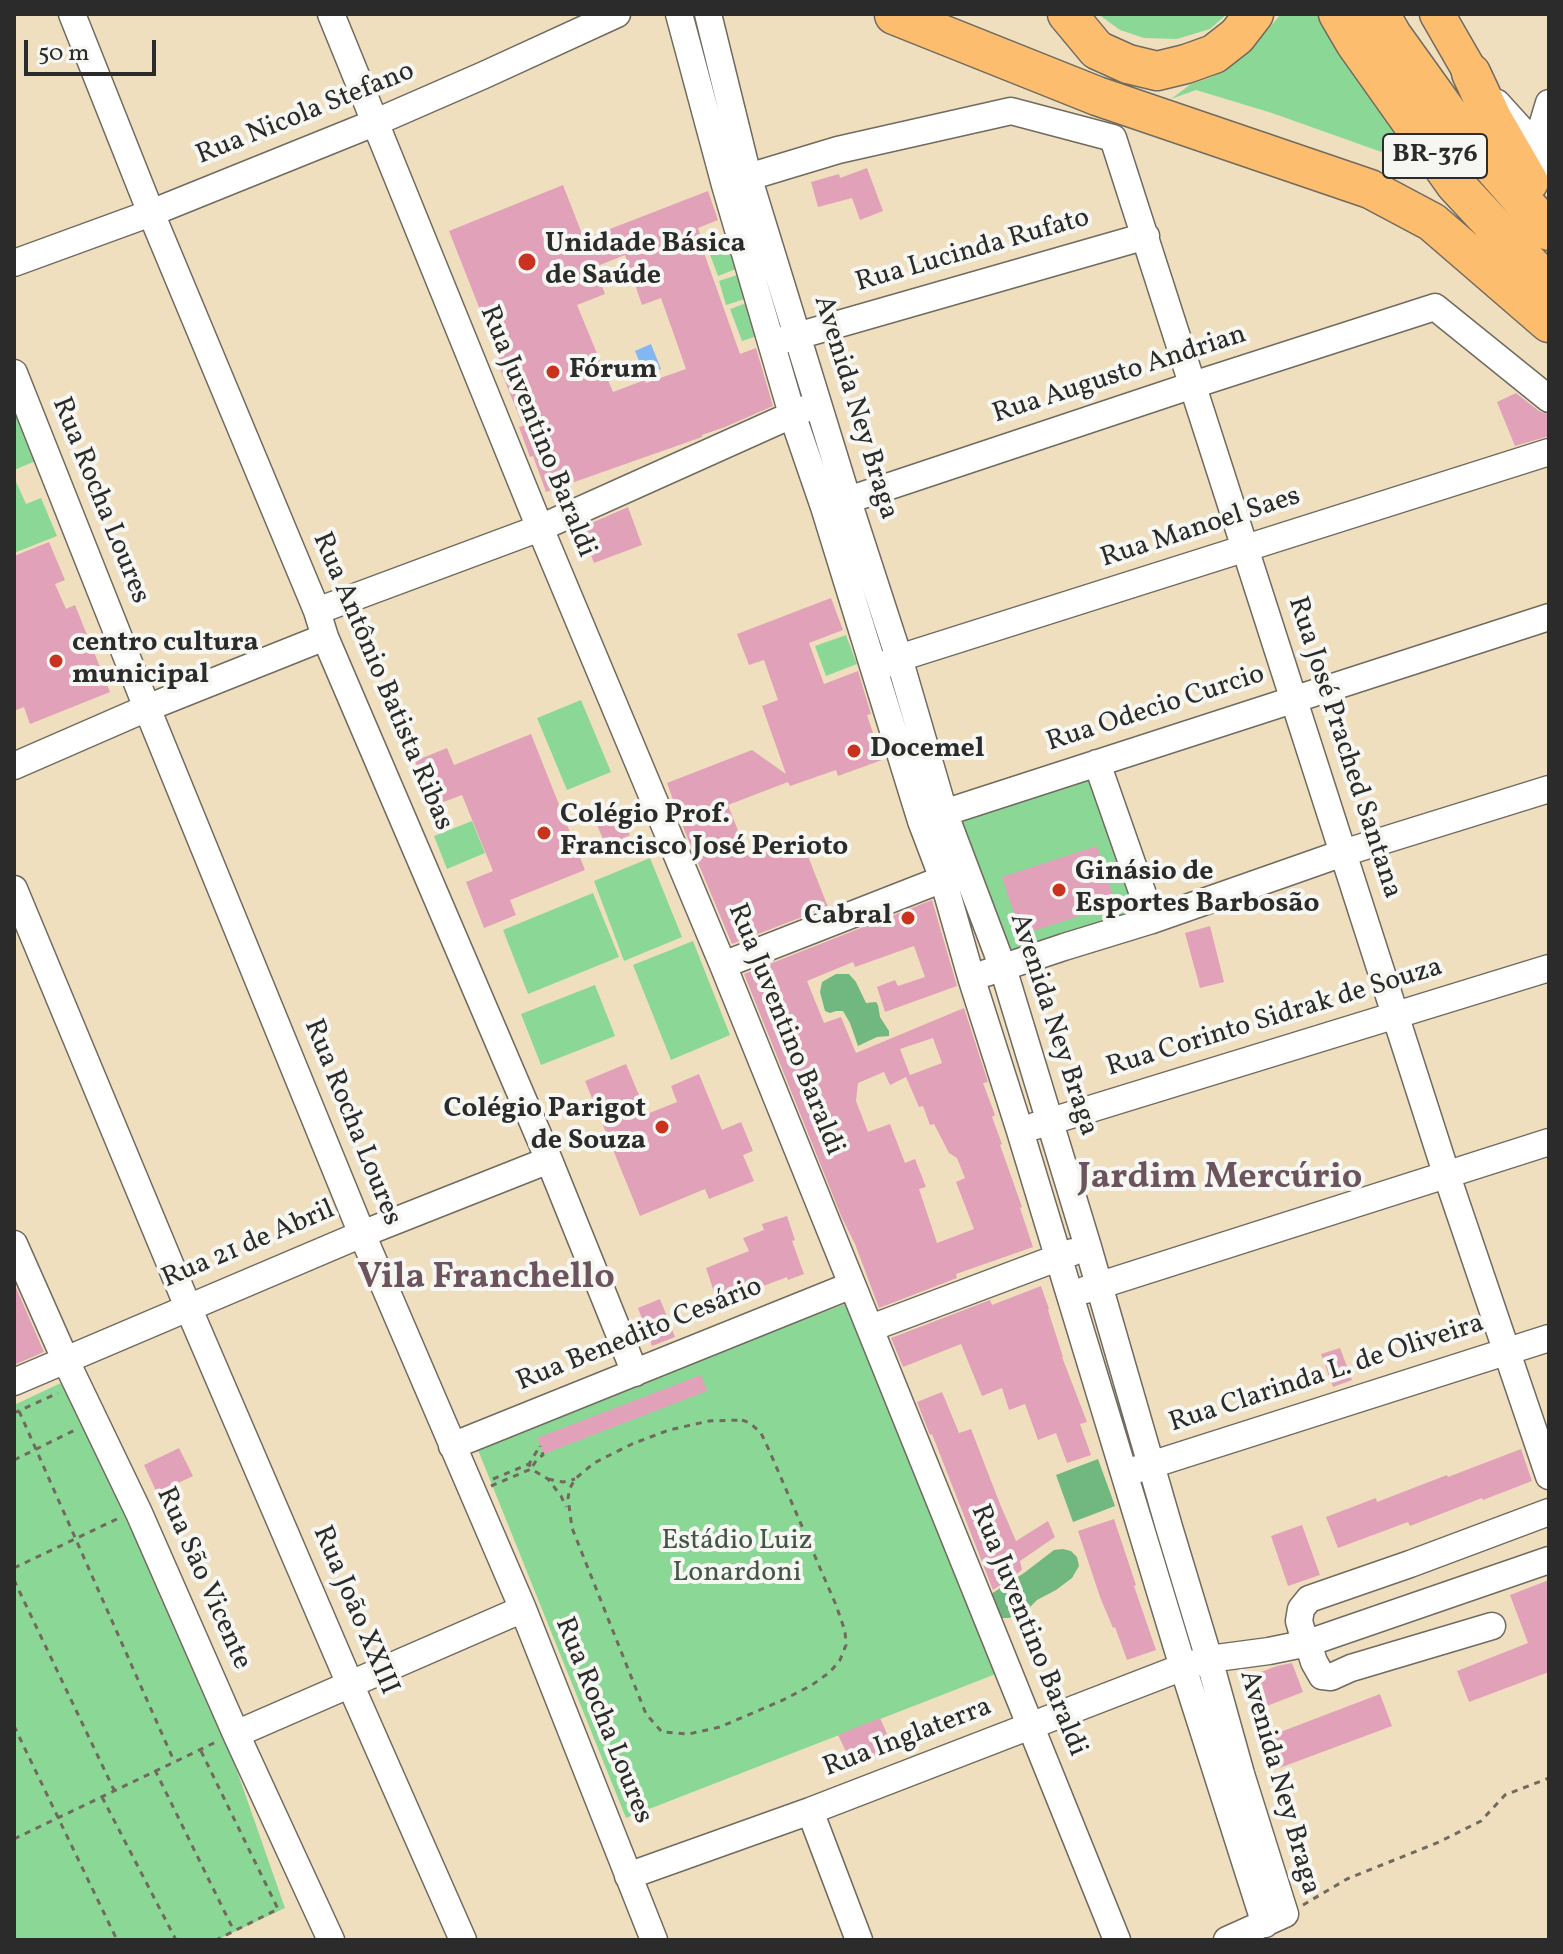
<!DOCTYPE html>
<html>
<head>
<meta charset="utf-8">
<style>
	body { margin:0 }
	#map { position:relative; width:1563px; height:1954px; overflow:hidden; background:#f0dfbf; font-family:Vollkorn,serif }
	canvas { display:block }
	.frame { position:absolute; inset:0; border:16px solid #2b2b2b; pointer-events:none }
	.scale { position:absolute; left:24px; top:40px; width:132px; height:36px; box-sizing:border-box; border:4px solid #2b2b2b; border-top:0; padding-left:10px; font-size:24px; line-height:28px; white-space:nowrap; color:#2b2b2b; -webkit-text-stroke:6px #f6f6f2; paint-order:stroke }
</style>
</head>
<body>
<div id="map">
<canvas width="1563" height="1954"></canvas>
<div class="frame"></div>
<div class="scale">50 m</div>
</div>
<script>
const context = document.querySelector('canvas').getContext('2d');
context.lineJoin = 'round';
function paint(path, color) { context.fillStyle = color; context.fill(path, 'evenodd'); }
const toPath = rows => new Path2D(rows.map(r => 'M' + r).join(''));
function stroke(path, color, width, dash) { context.strokeStyle = color; context.lineWidth = width; context.lineCap = dash ? 'butt' : 'round'; context.setLineDash(dash || []); context.stroke(path); }
function label(font, color, halo, rows, align = 'center') {
  context.font = font + ' Vollkorn,serif'; context.lineWidth = 8; context.setLineDash([]); context.textBaseline = 'middle'; context.strokeStyle = halo; context.fillStyle = color; for (const [text, x, y, turn = 0] of rows) {
    context.save(); context.translate(x, y); context.rotate((+turn || 0) * Math.PI / 180); context.textAlign = isNaN(turn) ? turn : align; if (halo) context.strokeText(text, 0, 0); context.fillText(text, 0, 0); context.restore();
  }
}
const green = toPath([
	[1098,14,1227,14,1210,29,1177,39,1144,38,1120,30],
	[1281,14,1327,14,1427,155,1418,165,1272,113,1196,90,1171,99,1191,84,1212,77,1233,65,1256,43],
	[732,243,741,267,718,276,709,252],
	[743,273,751,297,726,305,719,281],
	[752,301,763,334,742,341,730,309],
	[14,405,38,460,14,470],
	[14,477,26,504,41,498,57,536,14,553],
	[846,635,857,664,826,676,815,646],
	[581,700,611,772,567,790,537,718],
	[1094,767,1146,917,1005,964,952,815],
	[472,821,485,853,447,869,434,836],
	[650,858,682,937,624,961,594,881],
	[593,893,619,957,528,994,503,930],
	[693,941,730,1035,671,1060,633,965],
	[595,985,615,1036,541,1065,521,1014],
	[845,1304,1001,1672,626,1818,478,1450,724,1350],
	[63,1382,222,1728,285,1908,217,1940,14,1940,14,1405]
]);
const forest = toPath([
	[836,974,849,974,856,982,866,1003,876,1002,878,1005,880,1017,889,1031,889,1036,877,1037,858,1046,850,1023,843,1011,836,1011,830,1013,825,1011,820,992,822,982],
	[1098,1459,1115,1506,1073,1522,1056,1475],
	[1063,1549,1071,1551,1077,1557,1079,1566,1072,1578,1056,1590,1037,1600,1026,1611,1009,1618,998,1618,991,1594,1024,1573,1054,1550]
]);
const water = toPath([
	[651,344,661,369,645,375,635,351]
]);
const building = toPath([
	[867,168,883,211,860,220,852,198,818,207,811,182,839,174,840,178],
	[563,185,584,239,708,191,718,220,698,228,705,249,703,250,740,354,756,348,773,406,725,427,702,435,702,437,546,492,533,456,530,457,519,427,523,426,498,364,501,363,449,231],
	[625,255,642,305,661,298,686,369,646,383,645,380,613,392,577,305,605,294,595,267],
	[1516,393,1539,411,1549,415,1549,436,1515,446,1497,402],
	[628,507,642,545,594,563,580,528],
	[49,542,65,580,55,584,66,609,75,605,110,692,30,724,24,707,14,711,14,556],
	[831,598,843,630,809,643,824,684,858,671,871,714,867,715,882,760,838,776,836,770,790,786,788,782,728,805,748,856,800,836,828,907,732,944,683,827,667,783,752,750,786,774,762,706,778,700,764,660,749,665,737,634],
	[531,734,585,870,510,900,516,915,484,928,466,882,493,871,462,795,433,806,415,761,447,748,454,765],
	[618,808,630,835,606,846,594,818],
	[1097,846,1116,904,1021,935,1002,877],
	[932,900,957,986,885,1012,877,987,895,980,898,986,925,977,914,946,855,967,853,962,807,981,824,1023,841,1017,856,1053,964,1008,988,1082,983,1083,995,1115,992,1117,1002,1144,1000,1145,1022,1207,1020,1208,1033,1247,956,1274,957,1278,879,1308,855,1244,842,1218,744,974],
	[933,1038,942,1063,910,1075,900,1049],
	[884,1072,890,1085,906,1077,919,1107,923,1106,930,1125,934,1124,949,1153,957,1158,965,1178,956,1182,974,1229,937,1243,919,1189,926,1187,915,1159,905,1163,890,1124,868,1132,856,1101,858,1083],
	[1210,926,1224,982,1200,988,1185,933],
	[626,1064,647,1114,677,1102,671,1086,699,1074,722,1130,741,1122,753,1151,743,1155,754,1181,709,1199,705,1189,640,1216,585,1081],
	[787,1216,795,1240,792,1241,804,1274,788,1280,787,1277,750,1291,752,1296,720,1310,706,1268,749,1251,743,1238,764,1230,762,1224],
	[14,1283,44,1352,14,1365],
	[1041,1286,1049,1309,1048,1310,1063,1357,1062,1357,1087,1422,1080,1424,1091,1455,1067,1463,1056,1433,1038,1440,1025,1404,1009,1410,1002,1388,982,1396,961,1344,903,1367,891,1338,990,1300,992,1305],
	[660,1299,675,1337,652,1346,638,1308],
	[1340,1348,1352,1380,1333,1387,1321,1354],
	[701,1375,707,1391,544,1454,537,1438],
	[942,1392,959,1433,971,1429,1000,1504,1016,1541,1048,1521,1055,1537,1020,1561,1022,1570,993,1590,932,1434,930,1435,917,1402],
	[179,1448,193,1476,157,1493,144,1465],
	[1521,1449,1532,1481,1483,1500,1482,1498,1410,1526,1408,1522,1338,1548,1326,1517,1376,1498,1377,1502,1447,1475,1448,1477],
	[1114,1519,1136,1585,1134,1586,1156,1650,1127,1660,1115,1627,1113,1628,1100,1597,1078,1531],
	[1302,1525,1320,1575,1288,1586,1271,1536],
	[1549,1580,1549,1672,1469,1702,1457,1671,1528,1643,1510,1595],
	[1292,1663,1303,1692,1254,1711,1242,1679,1277,1666],
	[1380,1694,1392,1726,1274,1770,1262,1739],
	[880,1718,894,1750,853,1766,838,1735]
]);
const path = toPath([
	[19,1411,174,1761],
	[14,1413,58,1393],
	[742,1420,750,1423,761,1433,769,1450,836,1605,845,1631,846,1645,840,1660,830,1672,812,1685,783,1700,720,1727,689,1734,662,1732,646,1714,572,1528,568,1498,570,1488,575,1479,594,1463,632,1444,669,1430,709,1421,742,1420],
	[14,1460,75,1430],
	[531,1463,529,1464,540,1446],
	[493,1479,529,1464,531,1469,537,1459,543,1455,540,1446],
	[548,1479,563,1482,575,1479],
	[491,1486,531,1469,548,1479,561,1496,566,1507],
	[14,1568,119,1518],
	[14,1580,114,1790],
	[14,1726,117,1940],
	[201,1751,278,1909,216,1940],
	[155,1770,234,1931],
	[102,1797,176,1940],
	[14,1839,216,1742],
	[1303,1905,1347,1879,1439,1842,1481,1821,1505,1795,1549,1778]
]);
const minor = toPath([
	[72,14,151,213,317,611,325,637,549,1160,635,1373],
	[331,14,540,528,723,965,1117,1940],
	[679,14,725,185,792,414,824,507,921,821,943,879,971,977,1020,1131,1183,1667,1265,1924],
	[708,14,748,176,848,501,899,658,944,812,1003,968,1088,1247,1169,1527,1209,1659,1241,1774,1285,1914,1227,1940],
	[1497,103,1536,146,1549,164],
	[1536,146,1549,103],
	[732,182,838,150,1011,111,1113,138,1447,1176,1549,1476],
	[14,263,151,213,374,123,484,75,617,14],
	[783,340,1146,236],
	[14,373,147,708,362,1234,523,1609,654,1940],
	[833,505,1193,385,1435,307,1549,399],
	[317,611,540,528,805,409],
	[884,665,899,658,1549,452],
	[1097,763,1152,920],
	[14,766,147,708,325,637],
	[928,818,1549,617],
	[14,889,188,1307,350,1684,463,1940],
	[723,965,943,879,959,876],
	[986,973,1064,947,1152,920,1343,853,1549,789],
	[1035,1126,1549,968],
	[14,1244,65,1359,139,1513,236,1734,331,1940],
	[1085,1290,1549,1142],
	[871,1328,1073,1252],
	[14,1382,362,1234,549,1160],
	[452,1446,852,1285],
	[1135,1470,1549,1338],
	[1549,1512,1410,1564,1309,1599,1301,1609,1299,1621,1303,1635,1308,1643,1549,1560],
	[236,1734,523,1609],
	[810,1811,859,1940],
	[628,1876,810,1811,1183,1667,1209,1659,1269,1651,1308,1643,1314,1662,1322,1676,1331,1677,1351,1668,1492,1626]
]);
const major = toPath([
	[1437,14,1471,73]
]);
const highway = toPath([
	[1067,14,1097,50,1128,64,1157,71,1186,64,1214,54,1237,36,1254,14],
	[1338,14,1355,43,1455,184,1549,285],
	[1380,14,1392,35,1458,127,1549,231],
	[894,15,1097,96,1370,189,1432,222,1549,323],
	[1471,73,1492,118,1529,182]
]);
const markers = [
	[527,262,10,"#c8321e"],
	[553,372,8,"#c8321e"],
	[56,661,8,"#c8321e"],
	[854,751,8,"#c8321e"],
	[544,833,8,"#c8321e"],
	[1059,890,8,"#c8321e"],
	[908,918,8,"#c8321e"],
	[662,1127,8,"#c8321e"]
];
const shields = [
	[1435,156,104]
];
const shieldNames = [
	["BR-376",1435,156]
];
const streetNames = [
	["Rua Nicola Stefano",306,115,-22],
	["Rua Lucinda Rufato",973,252,-16],
	["Rua Augusto Andrian",1120,376,-18],
	["Avenida Ney Braga",854,408,73],
	["Rua Juventino Baraldi",536,432,68],
	["Rua Rocha Loures",99,501,68],
	["Rua Manoel Saes",1201,529,-18],
	["Rua Antônio Batista Ribas",381,682,67],
	["Rua Odecio Curcio",1156,710,-18],
	["Rua José Prached Santana",1343,748,72],
	["Rua Corinto Sidrak de Souza",1275,1019,-17],
	["Avenida Ney Braga",1052,1025,72],
	["Rua Juventino Baraldi",784,1030,68],
	["Rua Rocha Loures",351,1123,68],
	["Rua 21 de Abril",249,1246,-23],
	["Rua Benedito Cesário",640,1336,-22],
	["Rua Clarinda L. de Oliveira",1327,1375,-18],
	["Rua São Vicente",202,1579,66],
	["Rua João XXIII",354,1611,67],
	["Rua Juventino Baraldi",1027,1631,68],
	["Rua Rocha Loures",602,1721,68],
	["Rua Inglaterra",908,1739,-21],
	["Avenida Ney Braga",1278,1783,74]
];
const poiNames = [
	["Unidade Básica",545,246],
	["de Saúde",545,278],
	["Fórum",569,372],
	["centro cultura",72,645],
	["municipal",72,677],
	["Docemel",870,751],
	["Colégio Prof.",560,817],
	["Francisco José Perioto",560,849],
	["Ginásio de",1075,874],
	["Esportes Barbosão",1075,906],
	["Cabral",892,918,"right"],
	["Colégio Parigot",646,1111,"right"],
	["de Souza",646,1143,"right"]
];
const parkNames = [
	["Estádio Luiz",737,1543],
	["Lonardoni",737,1575]
];
const districtNames = [
	["Jardim Mercúrio",1220,1180],
	["Vila Franchello",486,1280]
];
paint(green, '#8bd896');
paint(forest, '#70b87f');
paint(water, '#83b7f1');
paint(building, '#e1a1b9');
stroke(minor, '#706a5f', 29);
stroke(major, '#706a5f', 37);
stroke(highway, '#706a5f', 41);
stroke(path, '#706a5f', 3, [6, 6]);
stroke(minor, '#fff', 26);
stroke(major, '#fcbd6f', 34);
stroke(highway, '#fcbd6f', 38);
for (const [x, y, r, color] of markers) { const dot = new Path2D(); dot.arc(x, y, r, 0, 2 * Math.PI); context.fillStyle = color; context.fill(dot); stroke(dot, '#f6f6f2', 3); }
for (const [x, y, w] of shields) { const box = new Path2D(); box.roundRect(x - w / 2, y - 22, w, 44, 6); context.fillStyle = '#f6f6f2'; context.fill(box); stroke(box, '#2b2b2b', 2); }
label('bold 26px', '#2b2b2b', null, shieldNames);
label('28px', '#2b2b2b', '#f6f6f2', streetNames);
label('bold 28px', '#2b2b2b', '#f6f6f2', poiNames, 'left');
label('28px', '#435646', '#f6f6f2', parkNames);
label('bold 36px', '#6b545d', '#f6f6f2', districtNames);
</script>
</body>
</html>
